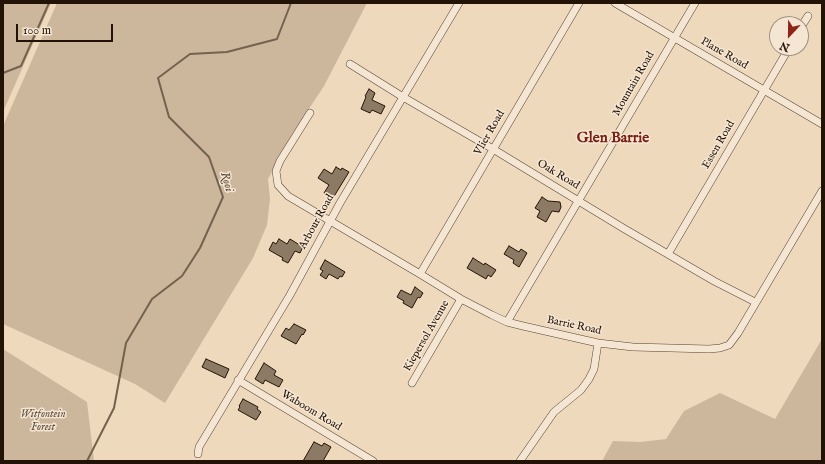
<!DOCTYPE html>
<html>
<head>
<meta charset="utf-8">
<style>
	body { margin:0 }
	#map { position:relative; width:825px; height:464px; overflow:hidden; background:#efd9bc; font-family:"IM FELL English",serif }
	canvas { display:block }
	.frame { position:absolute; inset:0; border:4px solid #231306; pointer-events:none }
	.north { position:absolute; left:769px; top:16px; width:40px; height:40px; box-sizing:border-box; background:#f5e6d3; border:1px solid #a19281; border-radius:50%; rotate:202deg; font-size:11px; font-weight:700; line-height:16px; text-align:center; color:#231306 }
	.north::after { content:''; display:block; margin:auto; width:14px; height:18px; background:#8f2418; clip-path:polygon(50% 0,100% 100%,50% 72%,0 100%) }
	.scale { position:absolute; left:16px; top:24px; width:97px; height:18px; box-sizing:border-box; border:2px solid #231306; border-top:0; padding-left:5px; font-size:12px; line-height:14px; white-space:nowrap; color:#231306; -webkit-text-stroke:3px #f5e6d3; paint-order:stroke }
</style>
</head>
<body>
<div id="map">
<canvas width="825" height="464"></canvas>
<div class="frame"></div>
<div class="north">N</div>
<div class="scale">100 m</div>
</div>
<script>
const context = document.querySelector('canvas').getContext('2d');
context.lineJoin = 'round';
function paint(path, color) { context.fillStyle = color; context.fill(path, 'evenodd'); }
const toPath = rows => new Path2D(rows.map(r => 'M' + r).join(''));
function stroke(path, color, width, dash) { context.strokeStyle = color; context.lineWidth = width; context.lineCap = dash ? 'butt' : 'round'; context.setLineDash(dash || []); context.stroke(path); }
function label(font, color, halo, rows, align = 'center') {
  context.font = font + ' "IM FELL English",serif'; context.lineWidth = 3; context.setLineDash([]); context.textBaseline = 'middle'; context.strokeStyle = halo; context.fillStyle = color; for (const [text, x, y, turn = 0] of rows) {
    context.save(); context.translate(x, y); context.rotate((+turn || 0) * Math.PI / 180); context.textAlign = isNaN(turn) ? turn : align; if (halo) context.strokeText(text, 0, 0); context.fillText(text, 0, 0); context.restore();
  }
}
const green = toPath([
	[3,3,51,3,3,112],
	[57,3,367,3,324,86,293,133,268,179,270,199,267,225,253,258,165,403,135,384,3,324,3,126],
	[822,339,822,461,602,461,613,441,640,442,666,439,684,411,720,393,775,419],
	[3,349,87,402,94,461,3,461]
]);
const stream = toPath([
	[3,73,21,66,49,3],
	[87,461,114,408,126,343,152,299,182,276,200,248,223,197,209,157,169,117,158,78,190,54,227,52,277,39,291,3]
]);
const building = toPath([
	[369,89,375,93,372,100,385,106,381,114,372,110,370,113,361,109,366,97,365,96,369,89],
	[336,167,341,170,342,168,349,172,333,198,324,193,329,185,318,178,324,169,332,174,336,167],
	[542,197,548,201,560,202,561,207,559,212,552,211,546,222,537,217,540,211,535,208,542,197],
	[279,239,287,244,290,239,303,247,300,253,295,251,288,263,282,260,283,258,269,250,273,242,276,244,279,239],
	[509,246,519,252,521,249,527,253,519,267,513,263,514,260,504,254,509,246],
	[473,258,484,265,485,263,496,270,491,277,488,275,486,279,467,268,473,258],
	[325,260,345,272,342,277,340,276,338,279,329,274,326,279,320,275,323,271,320,269,325,260],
	[415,287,423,293,420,298,418,297,412,308,403,303,404,301,397,297,401,290,411,295,415,287],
	[294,324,306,330,303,335,302,334,296,344,281,336,286,328,289,330,294,324],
	[206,359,229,369,225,378,202,367,206,359],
	[264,363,276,371,274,375,283,380,279,387,265,380,263,384,255,379,264,363],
	[243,399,258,407,257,409,261,412,256,420,238,410,240,407,239,406,243,399],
	[314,442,322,446,324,443,331,447,323,461,303,461,314,442]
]);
const minor = toPath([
	[615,3,822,124],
	[801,27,808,16],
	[350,64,403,97,493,149,623,228,714,281,755,302],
	[310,113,280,161,276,171,278,185,288,196,420,274,461,299,492,315,507,322,523,326,598,343,633,347,709,349,720,348,729,345,738,333,822,191],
	[668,254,789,48],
	[420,274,579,3],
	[507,322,695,3],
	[238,380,373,461],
	[412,383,461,299],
	[198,454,199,447,290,295,340,203,459,3],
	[520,461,554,412,581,390,589,379,594,369,598,343]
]);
const streetNames = [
	["Plane Road",724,54,30],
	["Mountain Road",634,84,-60],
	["Vlier Road",490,133,-60],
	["Essen Road",719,145,-60],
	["Oak Road",558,175,31],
	["Arbour Road",317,222,-61],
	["Barrie Road",574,326,12],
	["Kiepersol Avenue",427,336,-60],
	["Waboom Road",311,411,31]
];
const parkNames = [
	["Witfontein",43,415],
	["Forest",43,428]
];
const waterNames = [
	["Rooi",226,182,74]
];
const districtNames = [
	["Glen Barrie",613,139]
];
paint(green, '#ccb79d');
stroke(stream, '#74624e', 2);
paint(building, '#8d7a65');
stroke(building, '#231306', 1);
stroke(minor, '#564434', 8);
stroke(minor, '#f5e6d3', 7);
label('11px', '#231306', '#f5e6d3', streetNames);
label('italic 11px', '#5e4c3b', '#f5e6d3', parkNames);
label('italic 12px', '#594736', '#f5e6d3', waterNames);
label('bold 15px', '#7a1f14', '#f5e6d3', districtNames);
</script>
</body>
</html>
